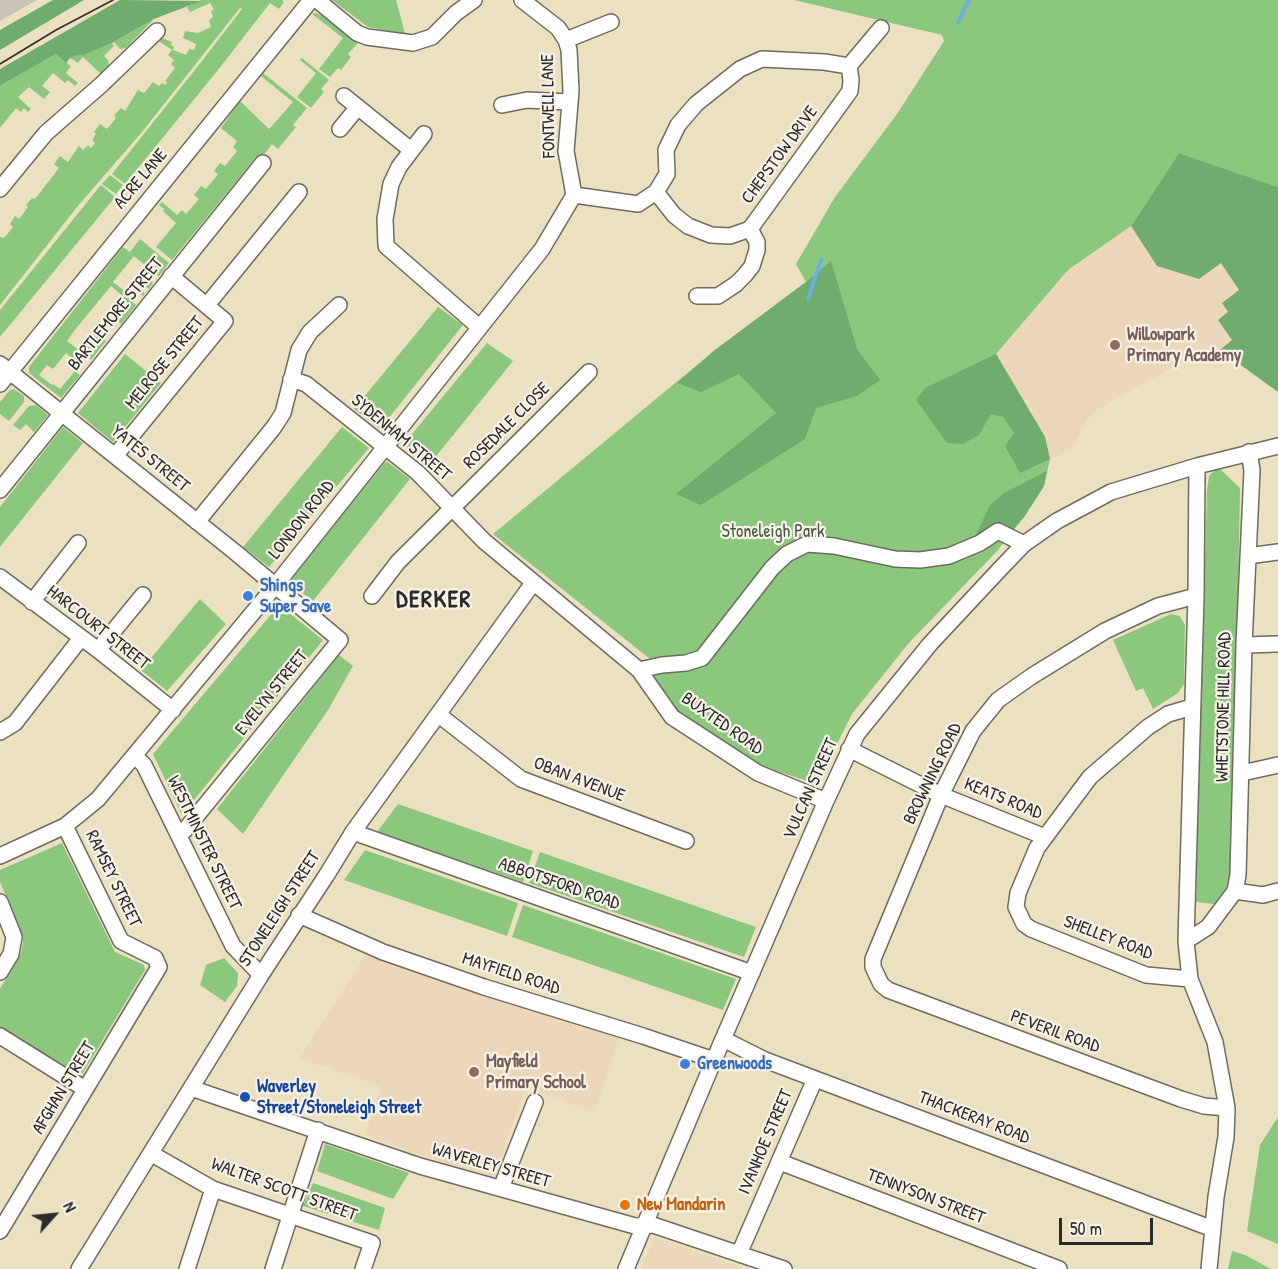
<!DOCTYPE html>
<html>
<head>
<meta charset="utf-8">
<style>
	body { margin:0 }
	#map { position:relative; width:1278px; height:1269px; overflow:hidden; background:#ebe1c1; font-family:"Patrick Hand",sans-serif }
	canvas { display:block }
	.north { position:absolute; left:24px; top:1185px; width:60px; height:60px; -webkit-text-stroke:4px #f7f3e8; paint-order:stroke; rotate:63deg; font-size:16px; font-weight:700; line-height:24px; text-align:center; color:#2b2b2b }
	.north::after { content:''; display:block; margin:auto; width:21px; height:27px; background:#2b2b2b; clip-path:polygon(50% 0,100% 100%,50% 72%,0 100%) }
	.scale { position:absolute; left:1059px; top:1218px; width:94px; height:27px; box-sizing:border-box; border:3px solid #2b2b2b; border-top:0; padding-left:8px; font-size:18px; line-height:21px; white-space:nowrap; color:#2b2b2b; -webkit-text-stroke:4px #f7f3e8; paint-order:stroke }
</style>
</head>
<body>
<div id="map">
<canvas width="1278" height="1269"></canvas>
<div class="north">N</div>
<div class="scale">50 m</div>
</div>
<script>
const context = document.querySelector('canvas').getContext('2d');
context.lineJoin = 'round';
function paint(path, color) { context.fillStyle = color; context.fill(path, 'evenodd'); }
const toPath = rows => new Path2D(rows.map(r => 'M' + r).join(''));
function stroke(path, color, width, dash) { context.strokeStyle = color; context.lineWidth = width; context.lineCap = dash ? 'butt' : 'round'; context.setLineDash(dash || []); context.stroke(path); }
function label(font, color, halo, rows, align = 'center') {
  context.font = font + ' "Patrick Hand",sans-serif'; context.lineWidth = 4.5; context.setLineDash([]); context.textBaseline = 'middle'; context.strokeStyle = halo; context.fillStyle = color; for (const [text, x, y, turn = 0] of rows) {
    context.save(); context.translate(x, y); context.rotate((+turn || 0) * Math.PI / 180); context.textAlign = isNaN(turn) ? turn : align; if (halo) context.strokeText(text, 0, 0); context.fillText(text, 0, 0); context.restore();
  }
}
const built = toPath([
	[1131,226,1157,266,1221,263,1240,290,1222,303,1229,312,1232,340,1220,350,1180,363,1098,409,1086,421,1073,448,1050,459,1045,437,996,354,1068,270],
	[368,951,619,1038,594,1112,525,1088,493,1180,365,1135,382,1087,300,1058],
	[655,1237,745,1269,641,1269]
]);
const industrial = toPath([
	[0,0,37,0,0,21]
]);
const green = toPath([
	[201,0,282,0,284,2,279,9,270,3,218,70,125,184,112,174,198,66,242,9,240,8,142,132,77,207,0,305,0,237,4,238,13,227,10,224,15,216,19,219,28,207,26,205,32,198,35,199,59,168,54,164,60,156,68,162,79,146,83,150,88,145,91,148,95,143,92,140,96,134,94,132,100,124,107,129,116,118,114,116,117,112,121,108,125,111,138,90,144,93,153,82,159,86,162,83,165,85,167,82,165,81,175,68,171,64,174,60,168,55,172,50,159,41,162,38,172,42,171,45,174,46,173,50,186,55,189,49,194,50,196,44,183,38,185,31,198,33,211,27,209,20,213,17,211,11,214,10,210,3,190,12,187,7],
	[332,0,396,0,405,34,368,27],
	[794,0,1278,0,1278,187,1179,153,1131,226,1068,270,996,354,1045,437,1050,459,1044,486,1024,517,998,550,908,644,852,714,817,784,757,765,673,710,653,676,655,663,493,534,715,350,806,282,796,264,835,197,897,114,944,41,942,35],
	[315,13,321,15,358,43,348,54,351,57,341,70,338,68,330,77,319,69,343,38,312,14],
	[154,19,126,48,120,49,114,42],
	[112,43,114,46,104,56,108,60,109,66,101,74,83,57,78,63,70,58,80,53,82,56],
	[56,54,71,66,66,73,78,83,75,86,68,80,65,83,53,73,42,86,50,92,44,99,29,87,18,97,31,109,28,112,24,108,21,112,16,108,0,128,0,86],
	[302,58,329,80,321,89,324,92,311,108,297,97,316,73,300,60],
	[263,73,307,108,293,125,296,127,278,149,272,144,260,160,256,157,172,260,156,247,176,223,163,211,164,209,159,205,162,202,177,215,182,210,186,214,199,199,194,195,201,186,206,189,218,174,214,171,220,163,225,166,237,151,233,147,237,141,221,128,240,101,269,129,293,102,261,76],
	[110,175,123,185,116,194,102,184],
	[101,185,115,197,0,337,0,310],
	[140,239,169,263,159,276,151,271,146,277,153,283,149,289,141,283,138,287,145,293,143,296,136,291,129,299,136,305,121,324,111,315,113,312,118,315,122,310,125,312,130,306,122,300,124,297,111,286,74,331,67,341,80,351,88,342,93,346,97,342,92,337,95,332,106,341,91,360,83,354,77,362,66,353,53,369,47,365,39,375,52,385,53,384,60,389,75,371,80,375,61,398,29,373,29,367,123,247,130,252],
	[134,256,147,267,126,292,113,282],
	[438,307,463,325,380,429,354,409],
	[487,343,513,361,429,465,403,445],
	[125,354,161,383,113,442,78,413],
	[14,389,24,396,24,402,9,421,0,414,0,402,10,390],
	[36,405,48,415,34,432,26,424,20,430,13,425,29,406],
	[63,427,83,443,0,547,0,507],
	[342,427,369,448,269,567,243,547],
	[386,461,410,479,313,601,287,581],
	[1218,467,1240,488,1233,873,1226,888,1214,904,1196,902,1207,491,1209,476],
	[200,599,226,624,167,691,141,670],
	[279,605,323,640,182,815,153,754],
	[1171,614,1180,616,1185,625,1184,684,1178,693,1153,709,1143,688,1136,691,1113,640],
	[339,655,353,666,328,710,243,834,217,809],
	[398,804,533,851,523,882,377,832],
	[62,843,115,952,144,965,145,970,83,1073,77,1073,0,1027,0,989,21,953,23,943,22,934,0,882,0,870],
	[365,850,518,903,507,936,344,880],
	[540,852,756,927,744,957,529,883],
	[523,905,736,979,723,1010,512,937],
	[224,958,238,973,237,986,225,1002,200,985,206,965],
	[1278,1117,1278,1244,1247,1231,1260,1145],
	[325,1144,409,1173,393,1199,317,1171],
	[313,1183,385,1208,379,1230,303,1206],
	[1232,1251,1245,1255,1271,1269,1228,1269]
]);
const forest = toPath([
	[53,0,84,0,0,50,0,30],
	[120,0,201,1,154,19,112,43,82,56,80,54,70,58,66,63,56,54,0,86,0,69],
	[1179,153,1278,187,1278,392,1220,350,1232,340,1218,320,1228,312,1222,303,1239,290,1221,263,1199,279,1157,266,1131,226],
	[831,261,857,349,880,380,857,396,816,408,805,439,701,505,676,494,776,413,739,374,701,392,677,383,715,350,806,282],
	[996,354,1045,437,1050,459,1020,473,1005,446,1014,433,1003,417,991,414,979,435,963,444,947,443,916,400,925,388],
	[1047,471,1044,486,1024,517,1011,532,1000,525,975,536,990,505,1004,493]
]);
const stream = toPath([
	[958,22,969,0],
	[808,299,821,260]
]);
const minor = toPath([
	[317,0,357,33,367,37,413,43,432,37,456,13,474,0],
	[522,0,558,28,566,40,569,50,571,91,566,151,574,195],
	[566,40,611,22],
	[344,96,411,150],
	[502,105,527,100,570,102],
	[340,129,358,107],
	[424,134,399,167,391,184,385,219,386,246,479,327],
	[0,189,46,133,101,85,157,31],
	[656,192,674,215,688,226,711,235,730,236,750,229,850,91,851,80,849,66],
	[574,195,638,204,656,192,667,174,666,150,678,125,696,104,740,69,762,59,824,62,849,66,881,28],
	[697,296,718,296,736,284,745,275,752,266,757,250,757,242,750,229],
	[207,305,299,192],
	[0,364,235,552,340,640,185,830,179,834],
	[291,379,306,384,418,473,484,541,639,670,672,717,758,773,826,801],
	[0,384,311,0],
	[115,456,225,321,171,276],
	[1197,466,1196,596,1186,941,1190,979,1215,1042,1227,1108,1226,1137,1216,1197,1209,1269],
	[0,490,263,163],
	[197,522,274,427,283,413,299,350,310,332,339,305],
	[1248,556,1278,552],
	[0,577,98,650,173,710],
	[372,596,398,562,589,372],
	[1196,596,1158,606,1105,631,1032,676,998,700,973,731,941,795,873,959,873,967,881,984,888,990,1181,1099,1204,1106,1227,1108],
	[32,602,78,543],
	[1244,645,1278,644],
	[98,650,143,595],
	[639,670,662,665,686,663,702,658,772,568,787,554,807,544,834,546,895,559,920,560,949,556,980,543,998,531,1024,544],
	[439,715,521,779,686,841],
	[0,732,15,723,81,638],
	[849,749,941,795,1045,837],
	[135,756,144,765,233,946,261,975],
	[1242,773,1278,765],
	[353,832,752,973],
	[0,856,65,826,98,799,275,586,542,249,574,195],
	[1235,891,1263,895,1278,891],
	[0,902,14,937,11,954,0,972],
	[299,915,383,952,484,987,643,1036,714,1060],
	[1186,941,1208,927,1235,891,1238,875,1244,645,1252,470,1249,452],
	[1190,979,1146,975,1031,929,1024,924,1016,907,1018,893,1037,848,1090,777,1148,727,1168,714,1192,707],
	[0,1036,85,1089],
	[723,1039,765,1060,1213,1229],
	[191,1088,420,1166,635,1226,653,1225,784,1269],
	[152,1154,213,1189,372,1243,363,1269],
	[780,1162,1059,1269],
	[501,1188,535,1102],
	[0,1231,159,967,155,958,121,941,65,826],
	[739,1254,815,1079],
	[79,1269,261,975,326,876,353,832,533,583],
	[187,1269,213,1189],
	[273,1269,318,1130],
	[626,1269,714,1060,826,801,857,734,930,644,1001,568,1024,544,1057,521,1111,492,1197,466,1278,446]
]);
const tram = toPath([
	[0,64,56,30,113,0]
]);
const markers = [
	[1115,345,6,"#8d6e63"],
	[248,596,6,"#3f7fe0"],
	[685,1064,6,"#3f7fe0"],
	[474,1072,6,"#8d6e63"],
	[245,1097,6,"#1a4fb4"],
	[625,1205,6,"#e8710a"]
];
const streetNames = [
	["FONTWELL LANE",549,106,-91],
	["CHEPSTOW DRIVE",780,155,-54],
	["ACRE LANE",141,179,-50],
	["BARTLEMORE STREET",116,314,-51],
	["MELROSE STREET",165,363,-51],
	["ROSEDALE CLOSE",507,426,-45],
	["SYDENHAM STREET",401,438,40],
	["YATES STREET",150,459,39],
	["LONDON ROAD",302,520,-52],
	["HARCOURT STREET",98,628,38],
	["EVELYN STREET",272,693,-51],
	["WHETSTONE HILL ROAD",1224,707,-89],
	["BUXTED ROAD",722,724,35],
	["BROWNING ROAD",933,774,-64],
	["OBAN AVENUE",579,780,21],
	["VULCAN STREET",811,789,-66],
	["KEATS ROAD",1003,799,22],
	["WESTMINSTER STREET",204,843,64],
	["RAMSEY STREET",113,879,64],
	["ABBOTSFORD ROAD",559,884,19],
	["STONELEIGH STREET",280,909,-57],
	["SHELLEY ROAD",1108,938,21],
	["MAYFIELD ROAD",511,974,18],
	["PEVERIL ROAD",1055,1032,20],
	["AFGHAN STREET",64,1088,-59],
	["THACKERAY ROAD",974,1118,21],
	["IVANHOE STREET",766,1142,-67],
	["WAVERLEY STREET",491,1166,16],
	["WALTER SCOTT STREET",284,1190,20],
	["TENNYSON STREET",926,1197,21]
];
const educationNames = [
	["Willowpark",1127,335],
	["Primary Academy",1127,356],
	["Mayfield",486,1062],
	["Primary School",486,1083]
];
const parkNames = [
	["Stoneleigh Park",773,532]
];
const shopNames = [
	["Shings",260,586],
	["Super Save",260,607],
	["Greenwoods",697,1064]
];
const transitNames = [
	["Waverley",257,1087],
	["Street/Stoneleigh Street",257,1108]
];
const foodNames = [
	["New Mandarin",637,1205]
];
const districtNames = [
	["DERKER",434,601]
];
paint(built, '#ecd7ba');
paint(industrial, '#cbc2b8');
paint(green, '#8bc87e');
paint(forest, '#70ac6d');
stroke(stream, '#6bb0e1', 4);
stroke(minor, '#6e6b60', 18);
stroke(minor, '#fff', 15);
stroke(tram, '#2b2b2b', 1.5);
for (const [x, y, r, color] of markers) { const dot = new Path2D(); dot.arc(x, y, r, 0, 2 * Math.PI); context.fillStyle = color; context.fill(dot); stroke(dot, '#f7f3e8', 2); }
label('18px', '#2b2b2b', '#f7f3e8', streetNames);
label('bold 18px', '#785e54', '#f7f3e8', educationNames, 'left');
label('18px', '#485a44', '#f7f3e8', parkNames);
label('bold 18px', '#366cbe', '#f7f3e8', shopNames, 'left');
label('bold 18px', '#164399', '#f7f3e8', transitNames, 'left');
label('bold 18px', '#c56008', '#f7f3e8', foodNames, 'left');
context.letterSpacing = '1.5px';
label('bold 24px', '#2b2b2b', '#f7f3e8', districtNames);
context.letterSpacing = '0px';
</script>
</body>
</html>
